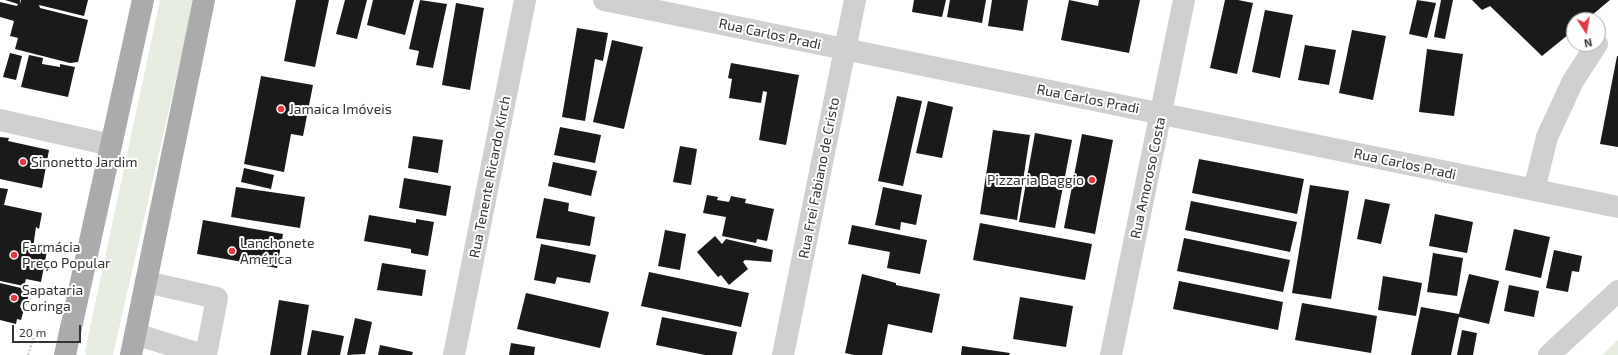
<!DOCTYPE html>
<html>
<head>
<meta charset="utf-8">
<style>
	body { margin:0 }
	#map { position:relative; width:1618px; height:355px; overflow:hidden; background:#fff; font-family:"Exo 2",sans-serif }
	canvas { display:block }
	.north { position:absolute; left:1566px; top:12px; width:40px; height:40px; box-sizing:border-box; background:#fff; border:1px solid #adadad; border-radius:50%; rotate:169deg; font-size:11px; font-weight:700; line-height:16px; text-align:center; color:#333 }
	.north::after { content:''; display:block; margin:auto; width:14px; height:18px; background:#e63946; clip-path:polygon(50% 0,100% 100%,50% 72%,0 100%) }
	.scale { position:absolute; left:12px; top:325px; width:69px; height:18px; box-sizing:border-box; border:2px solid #333; border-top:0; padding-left:5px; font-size:12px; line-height:14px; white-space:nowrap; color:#333; -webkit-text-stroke:3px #fff; paint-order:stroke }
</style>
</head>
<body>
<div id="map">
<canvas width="1618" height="355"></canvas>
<div class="north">N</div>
<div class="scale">20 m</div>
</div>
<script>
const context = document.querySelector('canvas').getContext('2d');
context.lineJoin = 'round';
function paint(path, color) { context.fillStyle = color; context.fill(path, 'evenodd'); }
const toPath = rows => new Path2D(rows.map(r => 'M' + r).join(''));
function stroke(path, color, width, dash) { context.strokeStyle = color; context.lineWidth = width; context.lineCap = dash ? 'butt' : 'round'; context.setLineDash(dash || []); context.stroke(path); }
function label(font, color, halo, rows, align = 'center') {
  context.font = font + ' "Exo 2",sans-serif'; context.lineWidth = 4; context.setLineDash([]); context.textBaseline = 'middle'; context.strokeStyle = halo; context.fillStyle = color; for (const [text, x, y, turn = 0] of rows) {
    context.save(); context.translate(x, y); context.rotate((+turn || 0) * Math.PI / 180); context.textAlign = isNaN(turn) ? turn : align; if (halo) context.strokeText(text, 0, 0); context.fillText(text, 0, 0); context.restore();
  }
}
const green = toPath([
	[160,0,194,0,113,355,86,355,85,351],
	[1618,340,1618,355,1602,355]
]);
const building = toPath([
	[5,0,20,0,20,4,21,0,88,0,84,16,39,5,40,8,88,20,78,62,70,63,15,49,18,38,10,36,14,21,0,17,0,2,17,6,18,4],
	[296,0,329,0,315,67,284,61],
	[345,0,367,0,357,39,336,34],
	[373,0,414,0,405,35,367,25],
	[420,0,447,4,433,68,416,65,419,51,409,49],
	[914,0,946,0,942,17,912,12],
	[950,0,986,0,982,23,947,17],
	[992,0,1028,0,1023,31,988,26],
	[1069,0,1098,6,1099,0,1140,0,1129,53,1061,40],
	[1225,0,1238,0,1253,3,1237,74,1210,68],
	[1417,0,1436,3,1427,38,1409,34],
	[1441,0,1453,0,1445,39,1434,37],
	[1472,0,1610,0,1586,20,1574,20,1574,30,1542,56,1490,6,1482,10],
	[456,3,484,8,470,90,442,85],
	[1265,10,1293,15,1280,78,1252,72],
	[577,28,608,33,603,61,595,59,585,121,562,117],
	[1352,30,1386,36,1373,100,1339,93],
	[612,40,643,47,624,129,593,122],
	[1305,45,1336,50,1329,85,1298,80],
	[1427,49,1463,54,1454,116,1419,112],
	[10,53,22,56,16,80,3,77],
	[29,55,43,58,42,64,60,67,60,64,75,67,68,97,21,87],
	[1617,56,1618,56,1618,147,1600,144],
	[731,63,799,75,786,145,759,140,767,92,763,91,761,103,729,98,732,79,728,78],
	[261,76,313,85,303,136,291,134,284,172,244,164],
	[897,96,922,101,903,186,878,181],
	[928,101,953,107,942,158,916,153],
	[560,127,601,135,595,163,554,155],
	[993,130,1030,135,1017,220,980,214],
	[1035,133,1072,140,1055,228,1019,222],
	[1082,134,1113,140,1095,234,1064,228],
	[413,136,443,140,438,173,408,168],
	[0,137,9,138,8,141,49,150,42,188,0,179],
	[680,146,697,149,691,185,673,182],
	[1199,159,1304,179,1297,214,1192,193],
	[553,162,597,171,591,196,548,186],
	[244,168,274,175,271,189,241,182],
	[404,178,451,186,446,216,399,208],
	[1310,185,1349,191,1331,299,1292,293],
	[236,187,305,197,300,228,231,217],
	[883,187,922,195,916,225,901,222,900,230,875,225],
	[0,188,8,189,4,205,0,204],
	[707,195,718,197,717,200,729,202,731,196,746,199,745,203,774,209,767,241,757,239,756,243,722,236,726,217,703,213],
	[544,198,569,203,568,211,595,217,590,246,536,238],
	[1365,199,1390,204,1381,244,1357,239],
	[1191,201,1297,222,1290,252,1185,230],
	[0,204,42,213,39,229,36,227,33,248,47,251,41,282,26,279,24,286,0,281],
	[1435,214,1473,222,1467,253,1429,246],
	[369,215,416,223,416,219,434,222,428,256,411,253,411,249,364,241],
	[203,220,283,234,277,268,197,254],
	[980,223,1092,244,1085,280,973,260],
	[852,225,927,240,920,274,887,268,890,252,848,244],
	[1514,229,1550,237,1541,278,1505,270],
	[665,230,686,234,680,270,658,266],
	[715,236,722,244,726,239,773,250,771,262,745,260,743,262,748,269,729,285,721,275,718,277,697,252],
	[1184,238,1290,260,1283,292,1177,271],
	[541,244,596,255,590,283,557,277,555,284,534,280],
	[1554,250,1582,256,1579,272,1572,271,1568,292,1546,288],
	[1433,253,1463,258,1457,296,1427,292],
	[382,263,426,270,422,296,377,290],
	[649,272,749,293,741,327,641,306],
	[862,274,896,283,896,285,940,294,932,333,888,324,882,355,854,355,845,353],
	[1469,274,1499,281,1489,324,1459,317,1451,355,1411,355,1421,307,1459,314],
	[1383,276,1422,283,1416,316,1378,310],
	[1179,281,1283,302,1278,330,1173,309],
	[0,283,25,289,25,291,29,293,26,306,21,304,20,307,24,309,21,320,17,319,16,324,0,320],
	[1509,285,1539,291,1534,317,1504,311],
	[526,293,609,312,600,348,517,329],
	[1020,297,1073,306,1066,347,1013,339],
	[279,300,309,305,301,355,270,355],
	[1302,303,1377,316,1371,353,1295,340],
	[662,317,737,332,732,355,705,355,656,345],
	[355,318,372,322,365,354,347,355],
	[312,330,344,336,340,355,307,355],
	[1462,330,1477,333,1473,355,1457,355],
	[511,343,535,347,534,355,509,355],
	[380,345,413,352,412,355,378,355],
	[962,346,1010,353,1009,355,961,355]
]);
const path = toPath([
	[28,355,34,336]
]);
const minor = toPath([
	[604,0,1618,207],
	[0,120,111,145],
	[1534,190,1547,137,1573,81,1597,44],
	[146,282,217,298,206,355],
	[135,334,203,355],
	[454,355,525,0],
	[783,355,855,0],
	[1111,355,1184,0],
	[1549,355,1618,291]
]);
const major = toPath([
	[65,355,143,0],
	[131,355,204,0]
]);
const markers = [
	[281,109,4,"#e63946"],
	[23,162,4,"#e63946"],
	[1092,180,4,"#e63946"],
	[232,251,4,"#e63946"],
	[14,255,4,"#e63946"],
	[14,298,4,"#e63946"]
];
const streetNames = [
	["Rua Carlos Pradi",770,34,12],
	["Rua Carlos Pradi",1088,99,11],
	["Rua Carlos Pradi",1405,164,12],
	["Rua Tenente Ricardo Kirch",490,177,-79],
	["Rua Frei Fabiano de Cristo",819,178,-79],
	["Rua Amoroso Costa",1148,178,-78]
];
const poiNames = [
	["Jamaica Imóveis",289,109],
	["Sinonetto Jardim",31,162],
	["Pizzaria Baggio",1084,180,"right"],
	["Lanchonete",240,243],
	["América",240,259],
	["Farmácia",22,247],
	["Preço Popular",22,263],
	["Sapataria",22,290],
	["Coringa",22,306]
];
paint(green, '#e6ecdf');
paint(building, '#1a1a1a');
stroke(path, '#cdcdcd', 2.5, [2, 2]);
stroke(minor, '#d0d0d0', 22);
stroke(major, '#ababab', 22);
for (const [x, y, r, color] of markers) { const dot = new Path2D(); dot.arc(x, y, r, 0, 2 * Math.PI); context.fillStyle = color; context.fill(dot); stroke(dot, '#fff', 1.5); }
label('14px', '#333', '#fff', streetNames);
label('14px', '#333', '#fff', poiNames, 'left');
</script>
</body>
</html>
